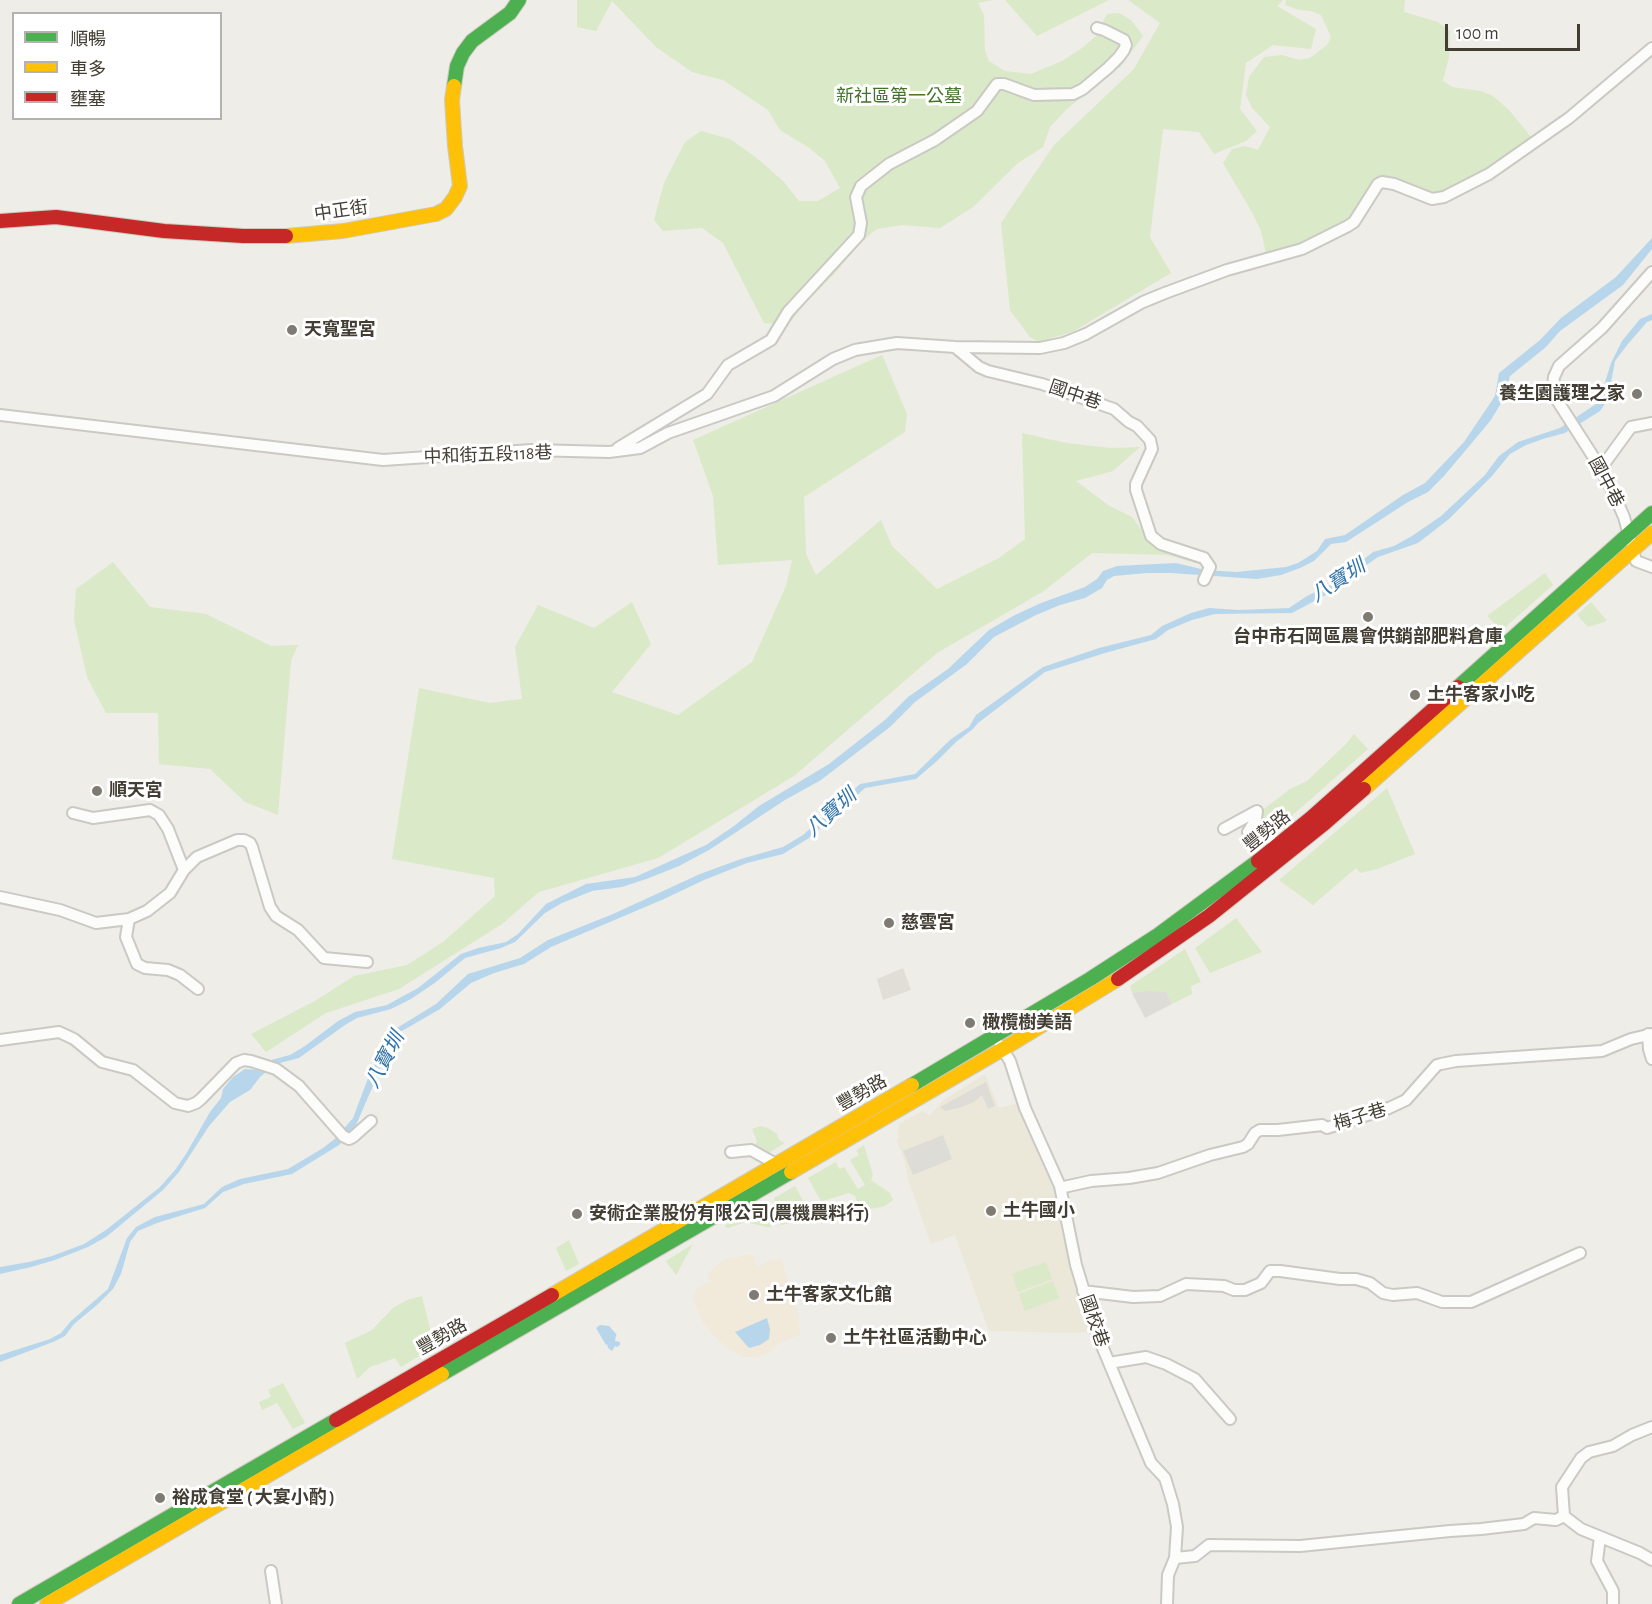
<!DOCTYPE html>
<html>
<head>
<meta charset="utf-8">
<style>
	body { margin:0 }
	#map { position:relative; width:1652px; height:1604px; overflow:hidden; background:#eeede7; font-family:"Alegreya Sans","Noto Sans TC",sans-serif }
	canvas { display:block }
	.legend { position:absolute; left:12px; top:12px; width:210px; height:108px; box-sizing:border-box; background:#fff; border:2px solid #b4b2ae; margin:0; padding:8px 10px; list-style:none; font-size:18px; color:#433e34 }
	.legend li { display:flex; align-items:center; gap:12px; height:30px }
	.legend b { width:30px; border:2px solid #b4b2ae }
	.scale { position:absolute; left:1445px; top:24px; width:135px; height:27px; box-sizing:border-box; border:3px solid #433e34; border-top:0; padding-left:8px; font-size:18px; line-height:21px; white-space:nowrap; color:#433e34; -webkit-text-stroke:4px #fff; paint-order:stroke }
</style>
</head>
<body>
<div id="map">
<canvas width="1652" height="1604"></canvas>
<ul class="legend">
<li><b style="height:8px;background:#4caf50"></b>順暢</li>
<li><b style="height:8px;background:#ffc107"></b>車多</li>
<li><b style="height:8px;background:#c62828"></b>壅塞</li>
</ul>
<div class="scale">100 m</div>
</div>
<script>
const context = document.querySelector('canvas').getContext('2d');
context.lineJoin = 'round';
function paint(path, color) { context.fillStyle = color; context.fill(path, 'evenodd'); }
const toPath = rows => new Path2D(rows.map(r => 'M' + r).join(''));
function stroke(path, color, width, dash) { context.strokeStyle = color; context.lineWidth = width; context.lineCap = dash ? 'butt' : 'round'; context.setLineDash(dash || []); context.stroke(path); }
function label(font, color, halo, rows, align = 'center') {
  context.font = font + ' "Alegreya Sans","Noto Sans TC",sans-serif'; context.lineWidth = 6; context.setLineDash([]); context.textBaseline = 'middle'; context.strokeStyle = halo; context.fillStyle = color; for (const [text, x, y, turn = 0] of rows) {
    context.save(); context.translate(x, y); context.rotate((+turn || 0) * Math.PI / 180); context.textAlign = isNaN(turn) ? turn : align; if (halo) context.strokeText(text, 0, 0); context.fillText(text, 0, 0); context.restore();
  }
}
const commercial = toPath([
	[751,1254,755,1258,756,1268,766,1262,781,1259,799,1316,800,1335,780,1342,771,1352,758,1357,744,1357,731,1350,717,1339,704,1324,692,1297,699,1287,710,1281,707,1274,722,1261]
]);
const industrial = toPath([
	[903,968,911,990,883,1000,877,979]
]);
const education = toPath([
	[985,1074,999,1108,1016,1104,1020,1106,1056,1188,1093,1329,1088,1332,1074,1333,991,1331,988,1329,955,1235,931,1244,909,1182,903,1156,896,1140,899,1138,897,1134,899,1124,922,1111,929,1115,939,1106,942,1101]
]);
const green = toPath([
	[577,0,993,0,978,3,984,15,985,51,989,61,1005,71,1031,74,1062,61,1082,48,1095,37,1107,14,1119,13,1131,20,1143,36,1121,66,1067,109,1050,127,1043,147,1018,163,973,207,940,228,902,225,877,229,863,240,834,274,804,305,788,325,764,323,723,243,702,228,663,231,654,220,664,183,685,142,701,131,730,139,758,159,784,182,799,201,818,201,840,188,825,161,808,147,780,130,768,110,723,80,692,72,656,47,612,1,596,31,577,27],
	[1005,0,1109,0,1037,36],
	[1128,0,1283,0,1277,6,1316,29,1311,49,1273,45,1246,63,1240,109,1257,131,1246,141,1214,154,1199,132,1163,129,1150,237,1171,273,1074,331,1039,342,1030,337,1010,310,1001,223,1054,145,1134,69,1160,23],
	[1286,0,1405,0,1404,12,1438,22,1450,31,1449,57,1443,81,1452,87,1481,91,1493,96,1509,110,1532,138,1487,170,1438,195,1382,178,1373,181,1347,221,1301,243,1266,254,1261,231,1253,214,1223,163,1232,149,1245,146,1258,150,1270,127,1252,108,1246,95,1249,77,1264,57,1282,55,1299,60,1310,58,1328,44,1331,37,1321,15,1311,11,1299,10,1285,5],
	[882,355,907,414,905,432,804,497,806,554,816,575,881,520,892,546,937,589,999,558,1025,539,1022,433,1066,443,1111,448,1140,447,1113,471,1076,481,1108,505,1132,517,1153,545,1198,559,1202,565,1168,555,1092,553,1044,591,937,653,794,776,658,858,539,892,502,924,399,989,326,1013,266,1052,251,1034,315,1001,354,976,407,965,443,942,495,896,494,878,392,859,419,688,490,703,522,699,515,647,538,605,594,628,632,602,651,644,612,692,678,715,752,662,786,586,792,560,718,565,713,496,693,440],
	[113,562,150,607,206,614,271,646,298,645,291,661,278,815,245,802,210,769,159,764,158,713,106,713,87,677,74,620,76,589],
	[1545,573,1553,585,1503,629,1495,624,1487,616],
	[1591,602,1607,621,1588,627,1577,615],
	[1354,734,1368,749,1272,833,1253,834,1260,812,1290,789,1307,781,1346,744],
	[1387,788,1415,854,1377,869,1360,873,1356,868,1313,905,1279,880],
	[1236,918,1262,952,1210,973,1195,948],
	[1185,949,1201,982,1191,986,1192,994,1172,1004,1166,992,1139,992,1132,993,1130,986],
	[761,1126,768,1128,777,1134,779,1140,785,1143,767,1154,754,1148,757,1141,752,1129],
	[864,1145,873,1175,871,1180,890,1193,893,1200,885,1206,861,1211,855,1196,849,1193,823,1201,810,1220,795,1223,790,1213,807,1208,821,1201,808,1178,836,1162,839,1169,844,1167,858,1189,865,1185,850,1160,859,1155,856,1150],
	[795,1186,806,1206,789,1213,793,1223,780,1225,776,1214,781,1211,778,1204,774,1206,774,1198],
	[759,1206,765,1207,771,1228,746,1222,728,1228,724,1226],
	[569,1240,579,1264,566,1271,556,1248],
	[693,1244,676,1275,666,1261],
	[1046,1262,1052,1279,1018,1292,1012,1274],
	[1053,1281,1059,1298,1025,1311,1019,1294],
	[422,1296,433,1341,423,1345,426,1352,401,1367,395,1358,370,1367,357,1379,345,1343,372,1330,393,1308,407,1300],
	[283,1383,305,1423,293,1429,277,1403,262,1410,259,1402,271,1397,268,1390]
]);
const parking = toPath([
	[1146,991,1166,992,1172,1004,1145,1018,1132,993],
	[986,1082,995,1106,988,1109,982,1095,974,1102,959,1108,945,1111,940,1107],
	[943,1135,952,1159,913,1175,903,1151]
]);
const water = toPath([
	[1652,238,1652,249,1623,285,1560,331,1546,347,1510,376,1504,398,1491,420,1444,476,1428,492,1408,502,1346,542,1331,544,1314,561,1300,568,1281,575,1257,579,1171,573,1147,573,1114,576,1107,580,1102,588,1085,598,1060,605,1036,615,994,637,967,664,915,702,890,727,821,780,785,800,709,850,679,866,649,878,622,887,592,891,562,903,545,913,515,942,501,948,465,958,436,982,411,999,391,1009,357,1018,345,1025,299,1058,276,1064,260,1077,250,1090,230,1102,209,1126,179,1172,163,1190,106,1237,88,1247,55,1260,31,1267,0,1274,0,1267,29,1262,52,1256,84,1244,106,1230,160,1187,175,1170,186,1154,210,1112,221,1098,223,1089,233,1077,245,1069,258,1070,271,1060,290,1055,305,1046,338,1021,355,1012,387,1005,418,988,461,954,478,948,506,942,518,934,546,904,586,884,635,877,706,845,734,826,759,806,829,764,885,720,908,697,948,669,989,630,1015,615,1041,603,1085,587,1097,579,1103,571,1117,566,1176,563,1205,570,1236,572,1286,567,1298,563,1317,551,1325,539,1345,535,1403,495,1425,483,1464,442,1495,396,1499,373,1540,340,1561,318,1616,277],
	[1652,314,1652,320,1647,322,1628,344,1615,361,1608,399,1600,411,1565,433,1546,438,1526,445,1510,454,1492,476,1449,519,1418,543,1378,557,1355,573,1337,589,1292,613,1215,614,1192,620,1168,630,1156,639,1105,653,1045,672,978,723,973,729,956,742,937,761,916,779,865,788,809,838,783,854,747,863,704,880,664,899,551,947,524,964,494,973,471,983,440,1009,395,1035,353,1132,339,1145,292,1174,244,1184,223,1192,205,1208,157,1223,138,1231,130,1242,121,1274,113,1289,97,1305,74,1324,65,1336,53,1342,0,1362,0,1355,50,1339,61,1333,71,1321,108,1289,127,1238,136,1227,155,1217,204,1204,222,1187,240,1179,288,1169,323,1148,336,1138,353,1118,367,1081,392,1031,436,1004,468,974,520,958,548,940,613,914,700,874,741,859,783,847,803,835,860,784,915,774,951,739,969,727,976,715,1043,667,1099,648,1151,635,1162,626,1191,613,1209,608,1239,610,1289,608,1307,596,1332,584,1373,552,1394,546,1412,536,1441,516,1485,475,1499,456,1518,442,1560,428,1599,402,1611,363,1622,341,1640,319],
	[767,1318,770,1329,769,1339,760,1345,749,1348,735,1332],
	[600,1325,609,1326,617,1335,616,1335,615,1341,620,1342,620,1345,617,1347,615,1346,612,1351,608,1348,607,1344,606,1345,596,1328]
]);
const street = toPath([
	[1652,272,1602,328,1559,366,1554,377,1553,386,1555,397,1596,461,1613,492,1624,517,1636,561,1652,567],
	[955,347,979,367,988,371,1042,384,1114,409,1129,422,1137,426,1150,440,1152,449,1136,484,1136,490,1151,536,1161,544,1204,558,1210,567,1204,580],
	[0,415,383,460,532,450,609,452,640,448,668,433,774,396,833,359,855,350,897,343,955,347,1040,348,1064,343,1086,334,1143,302,1165,293,1227,270,1302,249,1348,226,1354,222,1378,184,1382,182,1394,184,1432,199,1444,197,1489,174,1569,118,1652,48],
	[618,448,707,394,728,365,771,340,788,312,859,235,861,223,856,197,861,186,889,164,935,140,977,111,997,84,1004,84,1034,95,1073,94,1083,89,1108,68,1119,57,1124,50,1126,45,1124,40,1104,30,1097,28],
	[1601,470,1607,460,1631,427,1652,423],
	[73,813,93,818,150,810,159,815,168,829,184,870],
	[1224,829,1257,811,1256,819,1248,832,1253,838,1264,835,1270,838],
	[0,897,60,910,96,923,129,919,147,911,170,893,184,870,197,857,237,840,244,840,250,843,252,847,270,907,276,916,298,930,324,958,367,962],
	[129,919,126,937,137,964,145,968,168,970,180,975,198,989],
	[1648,1034,1649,1049,1652,1059],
	[0,1040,59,1032,74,1039,102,1062,133,1070,175,1103,188,1106,196,1103,201,1099,236,1063,244,1060,251,1061,276,1069,299,1086,343,1136,349,1139,353,1137,371,1121],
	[1000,1045,1010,1061,1025,1108,1060,1186,1076,1265,1097,1334,1151,1463,1165,1478,1173,1504,1177,1527,1175,1558,1168,1575,1167,1604],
	[731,1152,751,1150,776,1164],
	[1060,1186,1064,1187,1091,1181,1129,1178,1158,1173,1210,1155,1243,1147,1248,1144,1255,1133,1260,1130,1278,1130,1322,1125,1327,1128,1389,1108,1406,1100,1437,1065,1441,1064,1456,1061,1602,1051,1631,1039,1652,1034],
	[1083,1291,1133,1297,1160,1296,1186,1284,1224,1286,1234,1290,1245,1290,1261,1283,1270,1271,1280,1271,1340,1279,1356,1279,1370,1283,1383,1293,1393,1295,1417,1293,1442,1302,1471,1302,1580,1253],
	[1109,1363,1146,1357,1166,1364,1195,1379,1230,1419],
	[1652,1427,1632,1435,1613,1446,1589,1452,1581,1458,1562,1487,1564,1516,1581,1529,1640,1553,1652,1560],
	[1600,1537,1597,1561,1613,1591,1613,1604],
	[1175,1558,1195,1556,1209,1545,1300,1546,1450,1531,1481,1529,1524,1524,1534,1518,1556,1520,1564,1516],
	[271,1571,276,1604]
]);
const fast = toPath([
	[454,86,457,66,463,53,472,41,510,13,519,0],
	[1458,687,1652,513],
	[912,1085,1090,979,1158,935,1258,861],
	[442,1374,791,1172],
	[19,1604,336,1420]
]);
const slow = toPath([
	[286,236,343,231,436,214,446,209,455,197,460,186,455,146,452,100,454,86],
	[1364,789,1652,533],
	[791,1172,1003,1049,1118,979],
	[552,1295,912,1085],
	[47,1604,442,1374]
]);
const jam = toPath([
	[0,221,56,217,164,231,243,236,286,236],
	[1258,861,1311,818,1458,687],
	[1118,979,1209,916,1325,823,1364,789],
	[336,1420,552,1295]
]);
const markers = [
	[292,330,6,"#7f7b73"],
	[1637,394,6,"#7f7b73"],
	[1368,617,6,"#7f7b73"],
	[1415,695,6,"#7f7b73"],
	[97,791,6,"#7f7b73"],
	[889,923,6,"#7f7b73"],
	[970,1023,6,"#7f7b73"],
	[991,1211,6,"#7f7b73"],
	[577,1214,6,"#7f7b73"],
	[754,1295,6,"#7f7b73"],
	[831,1338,6,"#7f7b73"],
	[160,1498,6,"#7f7b73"]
];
const parkNames = [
	["新社區第一公墓",899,97]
];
const streetNames = [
	["中正街",341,211,-8],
	["國中巷",1075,395,19],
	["中和街五段118巷",488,455,-2],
	["國中巷",1606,482,62],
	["豐勢路",1267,831,-39],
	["豐勢路",862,1093,-30],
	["梅子巷",1360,1117,-17],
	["國校巷",1094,1321,71],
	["豐勢路",442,1337,-30]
];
const poiNames = [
	["天寬聖宮",304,330],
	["養生園護理之家",1625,394,"right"],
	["台中市石岡區農會供銷部肥料倉庫",1368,637,"center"],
	["土牛客家小吃",1427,695],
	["順天宮",109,791],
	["慈雲宮",901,923],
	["橄欖樹美語",982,1023],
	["土牛國小",1003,1211],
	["安術企業股份有限公司(農機農料行)",589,1214],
	["土牛客家文化館",766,1295],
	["土牛社區活動中心",843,1338],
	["裕成食堂 ( 大宴小酌 )",172,1498]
];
const waterNames = [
	["八寶圳",1338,581,-33],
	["八寶圳",831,813,-42],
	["八寶圳",385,1060,-62]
];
paint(commercial, '#f1e9da');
paint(industrial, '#e1ded8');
paint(education, '#ece8d9');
paint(green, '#dae9c7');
paint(parking, '#dddcd7');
paint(water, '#b8d6eb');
stroke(street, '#cac9c3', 14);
stroke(fast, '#cdcabe', 16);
stroke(slow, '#cdcabe', 16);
stroke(jam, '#cdcabe', 16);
stroke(street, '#fcfcfb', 10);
stroke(fast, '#4caf50', 14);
stroke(slow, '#ffc107', 14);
stroke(jam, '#c62828', 14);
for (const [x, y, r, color] of markers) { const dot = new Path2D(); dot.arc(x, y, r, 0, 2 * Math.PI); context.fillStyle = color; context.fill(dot); stroke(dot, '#fff', 2); }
label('18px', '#43722a', '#fff', parkNames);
label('18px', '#433e34', '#fff', streetNames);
label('bold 18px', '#433e34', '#fff', poiNames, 'left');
label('italic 20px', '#3274aa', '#fff', waterNames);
</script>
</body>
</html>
